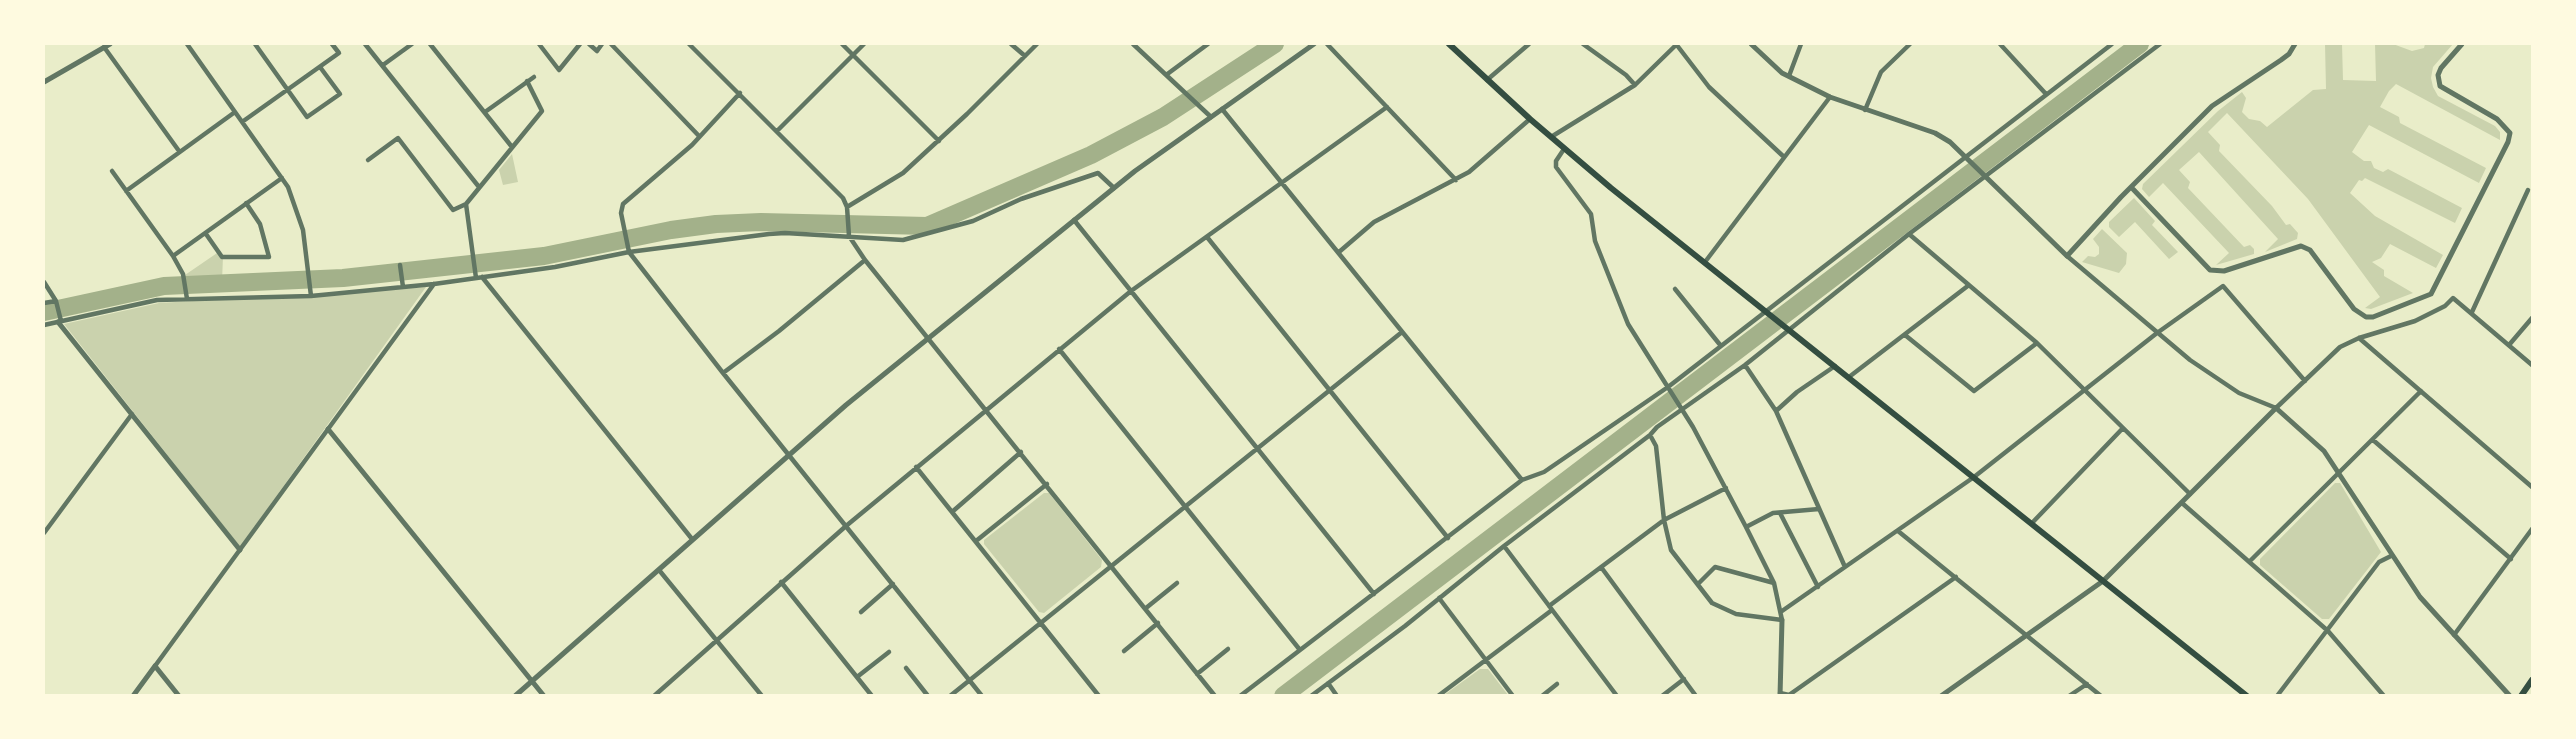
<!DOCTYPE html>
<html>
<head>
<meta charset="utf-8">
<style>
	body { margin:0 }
	#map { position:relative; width:2576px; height:739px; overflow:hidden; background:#e9edc9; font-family:Raleway,sans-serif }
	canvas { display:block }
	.frame { position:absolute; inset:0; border:45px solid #fefae0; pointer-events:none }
</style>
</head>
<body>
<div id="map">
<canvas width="2576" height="739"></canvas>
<div class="frame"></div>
</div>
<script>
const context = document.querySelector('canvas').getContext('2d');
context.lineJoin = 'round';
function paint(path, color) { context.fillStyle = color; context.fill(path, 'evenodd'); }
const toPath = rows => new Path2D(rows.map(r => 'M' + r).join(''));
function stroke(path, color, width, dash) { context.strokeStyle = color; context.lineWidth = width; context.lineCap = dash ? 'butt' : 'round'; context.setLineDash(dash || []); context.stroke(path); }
const green = toPath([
	[2325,44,2342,44,2343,80,2376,81,2375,44,2393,44,2412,51,2424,48,2425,44,2453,44,2433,67,2431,78,2433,87,2438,96,2495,126,2500,132,2500,140,2396,84,2389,91,2380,107,2399,117,2400,123,2486,168,2479,183,2369,125,2352,152,2364,161,2371,161,2374,168,2383,172,2388,169,2462,208,2455,223,2365,178,2362,181,2359,180,2350,193,2375,216,2443,255,2436,268,2390,244,2381,258,2372,262,2384,270,2384,276,2413,293,2371,309,2365,308,2380,297,2308,199,2227,113,2208,132,2220,145,2219,151,2272,206,2286,225,2290,224,2298,233,2297,239,2265,252,2278,239,2199,152,2179,170,2190,182,2188,188,2244,247,2250,245,2254,249,2254,254,2216,265,2229,253,2163,183,2149,197,2142,189,2143,184,2218,111,2242,92,2246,98,2242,112,2249,119,2260,121,2267,127,2313,90,2326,89],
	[512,154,518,182,503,185,499,170],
	[2134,198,2155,221,2152,225,2178,252,2169,259,2135,222,2119,237,2109,227,2109,222],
	[2102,229,2127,253,2126,264,2119,273,2082,262,2088,256,2095,257,2099,254,2099,247,2093,239],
	[220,251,223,256,222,282,186,284,185,275],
	[426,287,240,547,64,324,159,303],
	[2335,483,2340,483,2381,552,2329,619,2322,619,2260,565,2260,559],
	[1044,493,1049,493,1102,560,1101,567,1044,613,1039,612,984,544,984,540],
	[1480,669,1488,669,1508,695,1444,695]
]);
const river = toPath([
	[44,312,164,286,343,278,544,256,671,230,716,224,761,222,927,226,1091,155,1163,117,1275,44],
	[1283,696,2140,44]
]);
const minor = toPath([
	[187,44,288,187,303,230,311,296],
	[255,44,307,117,340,94,320,67],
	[365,44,479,187],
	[430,44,512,147],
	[539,44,559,70,580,44],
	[589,44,597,51,602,44],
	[611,44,699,136],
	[689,44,843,198,847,207,849,236,865,260,1215,696],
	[842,44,939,141],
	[1011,44,1025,56],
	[1133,44,1211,117],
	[1327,44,1456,180],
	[1583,44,1626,75,1635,85],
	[1676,44,1709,87,1784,157],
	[2000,44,2046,94],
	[104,47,179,151],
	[383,65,412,44],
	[1166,75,1208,44],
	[1789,76,1801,44],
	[1487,80,1529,44],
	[740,93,692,145,623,204,621,213,629,252,723,373,982,696],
	[1222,109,1522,480],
	[1865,110,1881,72,1910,44],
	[485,112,534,77],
	[242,122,339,53,332,44],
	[777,131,864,44],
	[1551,137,1635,85,1677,44],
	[1564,149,1556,161,1556,167,1591,214,1595,241,1628,324,1693,427,1746,527,1774,583,1782,620,1736,614,1712,603,1671,550,1664,520,1656,446,1650,435],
	[368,160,398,138,453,210,466,204],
	[112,171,173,256,183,274,187,299],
	[126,191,235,112],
	[847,207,903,173,967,114,1037,44],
	[1074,220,1374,594],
	[206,234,222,257,269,257,260,224,246,203],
	[1909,234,2037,343,2190,494],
	[1207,237,1448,538],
	[1339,252,1374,222,1469,172,1530,119],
	[173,256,282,178],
	[2067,256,2190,360,2239,393,2276,408,2340,347,2359,338,2415,321,2445,306,2453,298,2532,365],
	[1705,262,1830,97],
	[400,265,403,287],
	[482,277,692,539],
	[476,278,466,204,542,111,527,81],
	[44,282,56,301,61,321],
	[1675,289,1721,346],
	[44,303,56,301],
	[2472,312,2528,190],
	[44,325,157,300,311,296,434,284,555,267,629,252,769,234,785,233,903,240,973,221,1021,199,1098,173,1114,188],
	[1905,335,1974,391,2037,343],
	[2359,338,2532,487],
	[2509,345,2532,318],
	[1059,349,1300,650],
	[1745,365,1776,411,1845,567],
	[723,373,779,331,865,260],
	[1849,377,1969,285],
	[1776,411,1797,392,1835,366],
	[2373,440,2511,559],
	[916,467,1099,696],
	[2182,503,2328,631,2384,696],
	[952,512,1021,452],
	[1780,513,1818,587],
	[2032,523,2123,428],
	[1746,527,1773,513,1819,509],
	[1898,531,2101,696],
	[44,533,132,414],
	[976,541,1047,484],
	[1504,546,1617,696],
	[2249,562,2421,391],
	[1601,567,1696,696],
	[659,570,762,696],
	[781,582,872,696],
	[1698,584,1715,567,1774,583],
	[1439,598,1513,696],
	[1549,606,1664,520,1726,488],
	[1146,608,1177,583],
	[1782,611,1974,477,2157,333,2223,286,2305,381],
	[861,612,893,584],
	[2454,635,2532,529],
	[1124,651,1158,623],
	[155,666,434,284],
	[906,668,928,696],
	[1197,674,1228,649],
	[857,677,889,652],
	[1328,683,1337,696],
	[1780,693,1789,695,1956,577],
	[654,696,846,526,1131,291,1387,107],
	[950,696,1402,332],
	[1240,696,1522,480,1544,472,1668,387,2112,44],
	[1311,696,1405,626,1504,546,1650,435,1657,427,1745,365,1909,234,2160,44],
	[1438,696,1552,610],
	[1542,696,1557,684],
	[1662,696,1684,679],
	[2069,696,2087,684],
	[2277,696,2379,562,2391,556]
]);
const tertiary = toPath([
	[1751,44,1782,73,1830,97,1935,133,1950,142,2067,256,2121,197,2212,106,2281,60,2289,54,2295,44],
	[44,82,110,44],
	[2131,187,2210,270,2224,271,2301,246,2310,250,2354,309,2366,317,2373,317,2431,294,2508,142,2510,133,2497,119,2440,86,2438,75,2441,68,2462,44],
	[58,322,240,550],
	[328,429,544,696],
	[133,696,155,666,179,696],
	[515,696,846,405,1135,171,1314,44],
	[1780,696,1782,620],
	[1941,696,2103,581,2276,408,2324,451,2420,597,2510,696]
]);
const secondary = toPath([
	[1449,44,1530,119,1611,188,2247,696],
	[2521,696,2532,680]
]);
paint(green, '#cad2ad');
stroke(river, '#a3b18a', 18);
stroke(minor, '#617663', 4.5);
stroke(tertiary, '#617663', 5);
stroke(secondary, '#344e41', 6);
</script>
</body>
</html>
